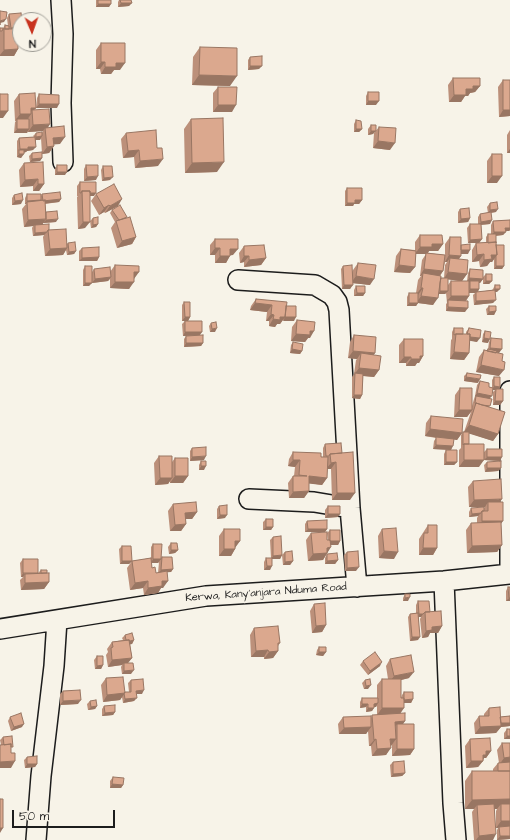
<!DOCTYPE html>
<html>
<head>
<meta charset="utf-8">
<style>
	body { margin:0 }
	#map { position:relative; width:510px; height:840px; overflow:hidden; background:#f7f3e8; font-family:"Architects Daughter",sans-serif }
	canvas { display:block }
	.north { position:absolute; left:12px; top:12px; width:40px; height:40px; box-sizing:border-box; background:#f7f3e8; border:1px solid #9f9d96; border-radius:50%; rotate:178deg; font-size:11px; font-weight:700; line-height:16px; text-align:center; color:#1c1c1c }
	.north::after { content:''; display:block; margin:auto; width:14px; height:18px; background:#c8321e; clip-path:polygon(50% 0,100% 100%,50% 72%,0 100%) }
	.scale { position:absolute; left:12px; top:810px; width:103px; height:18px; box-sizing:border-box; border:2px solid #1c1c1c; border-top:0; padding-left:5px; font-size:12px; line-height:14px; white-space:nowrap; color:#1c1c1c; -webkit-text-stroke:3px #f7f3e8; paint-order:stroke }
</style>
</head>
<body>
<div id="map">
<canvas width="510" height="840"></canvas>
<div class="north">N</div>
<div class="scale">50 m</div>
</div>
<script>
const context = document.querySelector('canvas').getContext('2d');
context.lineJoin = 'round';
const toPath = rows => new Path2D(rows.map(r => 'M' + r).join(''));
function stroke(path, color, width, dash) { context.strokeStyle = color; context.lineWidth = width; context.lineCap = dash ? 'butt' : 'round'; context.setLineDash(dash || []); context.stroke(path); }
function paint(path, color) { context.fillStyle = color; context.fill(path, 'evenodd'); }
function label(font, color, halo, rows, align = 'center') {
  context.font = font + ' "Architects Daughter",sans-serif'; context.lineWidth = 3.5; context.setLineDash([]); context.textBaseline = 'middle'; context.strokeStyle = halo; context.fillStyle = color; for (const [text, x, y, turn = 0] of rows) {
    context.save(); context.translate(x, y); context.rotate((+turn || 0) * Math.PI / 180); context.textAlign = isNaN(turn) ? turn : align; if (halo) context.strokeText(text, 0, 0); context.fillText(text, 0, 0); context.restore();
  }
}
const minor = toPath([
	[61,0,63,34,61,103,63,162],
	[238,280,315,285,332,295,337,302,339,310,350,508,357,587],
	[249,499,314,502,350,508],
	[510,574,510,391],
	[444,581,453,803,456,840],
	[0,629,206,596,444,581,510,574],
	[36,840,41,776,54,666,57,620]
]);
const wall = toPath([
	[96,0,111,0,109,7,96,7],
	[119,0,131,0,129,6,118,7,118,2],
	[9,14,20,31,18,31,18,49,14,56,0,56,0,28,3,28,5,25,8,26,7,18],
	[101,43,120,70,114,70,111,74,101,74,100,69,96,69,96,50],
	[200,47,230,86,192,85,193,57],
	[250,57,259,69,248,70,248,60],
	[453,78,480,86,475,92,470,93,468,96,465,96,461,102,449,102,448,85],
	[503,80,510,80,510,116,499,117,498,87],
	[218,87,232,112,213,112,213,93],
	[368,92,376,105,366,105,366,96],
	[19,94,36,108,34,110,60,144,54,144,54,146,49,153,42,154,41,138,40,140,36,140,33,150,27,151,26,152,24,153,21,158,17,157,17,141,19,138,34,137,33,136,36,133,42,133,43,131,28,132,28,130,27,133,14,133,15,122,16,121,15,121,14,101],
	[39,94,57,108,36,108,37,98],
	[191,119,217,172,185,173,184,129],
	[356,120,362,129,359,132,354,132,354,124],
	[371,125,373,134,368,135,368,129],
	[379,127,390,150,373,148,374,133],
	[510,130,510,153,507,153,507,135],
	[126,133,158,166,135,168,134,157,123,158,121,139],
	[32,153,42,158,40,161,30,162,29,156],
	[492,154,497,183,487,183,487,161],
	[24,163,44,184,39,191,33,191,33,186,20,187,19,170],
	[57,165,65,175,55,175,55,169],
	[86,165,96,180,84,181,84,169],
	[103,166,110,180,102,181,101,170],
	[80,182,94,196,90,196,85,228,78,229,77,197,78,196,77,196,77,186],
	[347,188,362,200,359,204,354,204,353,206,345,206,345,191],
	[27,194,41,196,42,194,61,199,59,202,45,204,46,212,56,222,43,223,43,224,49,230,67,244,68,243,76,251,74,254,67,255,66,250,63,255,45,256,43,237,44,235,33,236,32,228,33,226,24,227,22,209,26,204,25,204,25,198],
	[96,194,118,206,105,213,104,212,99,215,91,201],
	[14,195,21,204,12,205,12,198],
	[490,203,496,212,491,213,490,224,481,225,482,239,479,243,468,243,467,228,470,224,478,224,478,217,480,214,488,213,487,207],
	[460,209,470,218,468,222,458,223,458,212],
	[112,210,126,218,136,237,132,244,117,248,111,228,115,222,110,213],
	[93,218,98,224,96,227,91,228,90,221],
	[510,220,510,230,509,231,506,231,503,235,496,236,496,245,504,266,502,269,494,269,494,259,492,262,490,262,487,266,480,267,479,261,472,262,472,250,476,243,486,243,486,237,488,234,491,234,491,225,493,221],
	[420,235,443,244,438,251,429,251,428,253,445,255,445,244,450,237,461,245,468,254,461,254,461,256,459,259,467,274,462,281,467,281,468,273,470,269,483,279,480,283,479,283,479,289,478,292,492,290,493,289,495,285,497,292,495,292,493,303,474,305,473,295,475,293,469,293,469,296,466,301,465,312,446,311,446,304,447,303,446,293,445,294,438,294,433,305,418,303,416,306,407,306,407,297,409,293,416,293,418,280,421,276,420,276,422,260,426,254,416,254,415,267,410,273,394,272,396,256,401,249,415,250,415,242],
	[445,262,447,262,445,265,444,278,441,278,440,276,443,271],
	[448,279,458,281,451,281,448,285],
	[215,239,233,255,230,255,226,263,215,263,215,255,210,255,210,245],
	[244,246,266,258,261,265,244,267,244,262,240,263,239,253],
	[82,248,99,257,97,261,79,261,79,251],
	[358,263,370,285,353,283,350,289,342,289,341,269,343,266,352,272,353,270],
	[115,265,134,279,129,289,110,288,110,279,108,281,92,283,92,278,89,286,83,286,83,270,85,266,92,272,94,269,110,272],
	[486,274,492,281,489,284,483,284,483,277],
	[356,286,365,293,363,296,354,296,354,290],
	[256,299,286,306,294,321,283,320,280,324,277,324,275,327,269,326,269,321,266,321,267,312,250,310,251,306],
	[184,302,190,317,188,321,182,321,182,305],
	[489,306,496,311,494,315,487,315,486,309],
	[297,320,310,338,308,338,305,342,291,341,292,327],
	[185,321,200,335,203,343,201,346,184,347,184,339,186,336,183,336,182,324],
	[211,323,215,332,210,332,209,326],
	[454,328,463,334,466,334,466,332,469,328,477,342,470,340,469,353,464,360,450,359,451,340,452,339,452,332],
	[485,331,488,343,482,342,483,334],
	[354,335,375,353,373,355,379,370,374,377,363,376,362,395,360,399,352,398,352,377,354,374,356,360,357,359,348,358,350,342],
	[491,338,499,353,497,352,499,376,476,372,479,357,484,350,486,351,488,349,489,342],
	[404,339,423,356,419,363,417,363,415,366,406,366,406,363,399,363,399,345],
	[293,342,302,351,300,354,290,353,291,345],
	[467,373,478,383,464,381,464,376],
	[494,377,500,387,499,389,503,401,500,405,493,405,493,392,495,390,493,390,490,398,489,407,498,434,493,441,469,433,469,444,479,467,459,467,459,450,461,448,461,435,463,432,464,432,471,412,467,417,454,417,455,395,460,388,472,406,474,399,475,396,477,385,480,381,489,387,492,388,492,380],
	[431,416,462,433,457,440,454,439,451,450,433,449,434,441,436,438,425,436,426,423],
	[325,444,342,453,350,500,332,500,331,469,327,469,327,478,322,485,309,483,309,491,304,498,289,498,288,483,293,476,294,476,295,467,288,466,289,459,293,452,323,457,323,448],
	[192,448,204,460,190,461,190,451],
	[487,449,500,461,484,460,484,452],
	[446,450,457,462,454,465,444,465,444,454],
	[159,456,172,462,175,458,188,476,183,483,170,483,170,481,168,484,155,485,154,463],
	[201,461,204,470,199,470,199,465],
	[487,462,501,468,498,471,485,472,484,465],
	[473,481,500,502,502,545,497,552,467,553,466,530,471,523,477,523,477,518,478,516,469,517,469,512,471,508,484,508,485,507,469,507,468,487],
	[173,504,197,512,192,519,185,519,186,524,181,531,170,531,168,511],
	[219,506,225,518,217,519,217,509],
	[328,506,338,517,325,518,325,510],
	[266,519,273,527,271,530,263,530,263,522],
	[307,521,327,529,325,532,305,532,305,524],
	[428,525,437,548,433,555,419,555,419,539],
	[224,529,240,541,235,547,235,549,231,556,219,556,219,536],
	[382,529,394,559,379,558,378,536],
	[330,530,340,541,338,545,331,545,327,553,323,560,308,561,306,540,311,533,328,540,327,533],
	[273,537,282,555,285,552,293,561,290,565,283,565,282,555,280,559,272,559,270,570,264,570,264,562,266,558,271,558,270,540],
	[171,543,178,550,175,553,169,554,168,547],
	[153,544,161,558,162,557,173,569,171,572,167,572,163,588,161,588,158,593,144,595,143,588,130,590,127,568,132,561,151,558,151,547],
	[159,562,158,573,156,573,152,568,151,563,158,563],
	[122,546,132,561,129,564,120,564,119,549],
	[347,552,356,571,345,571,344,555],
	[327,554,338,560,335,564,325,564,325,558],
	[23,559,38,573,41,570,49,582,44,589,21,590,20,580,23,577,21,577,20,563],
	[508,587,510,601,506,601,506,591],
	[405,594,408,601,403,601,403,598],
	[418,601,430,612,442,626,438,633,430,633,428,637,422,638,420,619,421,617,419,617,418,640,410,641,408,617,410,614,416,613,416,605],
	[314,604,326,625,322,632,312,633,310,611],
	[254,628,280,643,278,646,278,651,273,658,264,659,264,657,251,657,250,635],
	[125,635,134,640,132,644,130,644,132,658,128,663,131,674,122,674,121,667,122,665,108,667,106,655,108,652,107,649,112,642,123,640,122,638],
	[319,647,326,652,323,656,316,655,317,650],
	[97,656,103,665,101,669,95,669,94,660],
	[390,659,409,678,401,680,401,698,402,695,404,692,413,699,411,703,404,703,400,713,405,721,403,724,414,749,410,755,392,756,392,744,386,755,372,756,371,746,369,746,368,731,366,734,339,734,338,724,343,717,371,718,372,715,377,715,377,705,376,707,374,707,372,711,366,712,366,707,360,708,360,702,362,698,377,698,377,685,382,679,388,679,386,666],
	[363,661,380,666,368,675,360,665],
	[106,678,125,692,129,692,128,683,131,680,142,694,136,694,134,701,123,703,122,697,120,700,103,702,101,685],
	[365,680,368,689,364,689,362,683],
	[63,691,78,704,60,705,60,694],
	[90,701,97,706,95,709,88,710,87,704],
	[104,706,115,712,113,715,102,716,102,709],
	[489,708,500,717,510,716,510,726,501,727,496,733,475,734,474,723,479,716,484,716,484,714],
	[10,717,22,727,11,731,8,721],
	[507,729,510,739,504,739,504,733],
	[3,737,11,750,11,768,0,768,0,745,1,745,0,740],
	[470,739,491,751,486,758,484,758,483,761,478,767,466,768,465,746],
	[502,743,510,743,510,839,497,840,497,830,498,828,496,828,496,811,497,809,495,809,493,840,474,840,472,812,474,809,465,809,465,781,472,771,493,771,493,769,498,763,499,763,497,750],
	[27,757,37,764,35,767,25,768,24,760],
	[393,762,405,773,402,776,391,777,390,765],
	[113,777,123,785,121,788,110,788,110,781]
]);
const shadedWall = toPath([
	[121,3,132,3,129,6,118,7],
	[98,4,111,4,109,7,96,7],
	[6,19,4,22,0,23,0,21],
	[20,27,20,31,8,32,11,28],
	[18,49,14,56,0,56,0,55,4,50],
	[101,62,105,62,100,69,96,69],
	[116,63,125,63,120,70,114,70,111,74,101,74,105,67],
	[250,66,262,66,259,69,248,70],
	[199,75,237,76,230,86,192,85],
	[473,86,480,86,475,92,470,93,468,96,465,96,461,102,449,102,454,95],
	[368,101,379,101,376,105,366,105],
	[39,104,59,104,57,108,36,108],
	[218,105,236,105,232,112,213,112],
	[31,108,36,108,32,112,32,110,29,114,31,114,27,120,17,119,15,121,20,114],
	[503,110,510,110,510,116,499,117],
	[0,111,8,111,3,118,0,118],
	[50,124,46,131,45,128,43,131,28,132,33,125],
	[17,129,29,129,27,133,14,133],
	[356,129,362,129,359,132,354,132],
	[371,131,376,131,373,134,368,135],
	[42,136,40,140,34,140,36,137],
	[65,137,60,144,48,145,53,138],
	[378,141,395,143,390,150,373,148],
	[54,146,49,153,42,154,47,147],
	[28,147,36,147,33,150,27,151,26,152,19,153,20,149],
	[510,149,510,153,507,153],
	[139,150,134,157,123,158,128,151],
	[19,154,24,154,21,158,17,157],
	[42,158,40,161,30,162,32,159],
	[163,159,158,166,135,168,140,161],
	[224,162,217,172,185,173,192,163],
	[57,172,67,172,65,175,55,175],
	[98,176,96,180,84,181,87,177],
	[492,176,502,176,497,183,487,183],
	[113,177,110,180,102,181,104,178],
	[38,179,33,186,20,187,25,180],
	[38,184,44,184,39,191,33,191],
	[82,193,96,193,94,196,82,196],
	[61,199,59,202,41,204,43,201],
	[122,199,118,206,105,213,110,206],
	[23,200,21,204,12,205,15,201],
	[41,200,38,204,27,202,26,204,25,204,27,201],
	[355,200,362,200,359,204,354,204,353,206,345,206,347,203],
	[109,205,104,212,99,215,104,208],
	[498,209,496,212,488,213,490,210],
	[470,218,468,222,458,223,461,219],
	[46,219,41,226,35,225,33,226,24,227,28,220],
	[58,219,56,222,43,223,46,220],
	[492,220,490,224,478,225,481,222],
	[83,222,90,222,85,228,78,229],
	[98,224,96,227,91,228,93,225],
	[505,228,510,228,510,230,509,231,503,231],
	[47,232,44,235,33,236,35,233],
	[494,232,506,232,503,235,491,236],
	[136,237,132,244,117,248,122,241],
	[482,239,479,243,468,243,470,240],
	[432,244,443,244,438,251,429,251,427,254,415,254,420,247],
	[67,248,63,255,45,256,50,249],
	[215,248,220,248,215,255,210,255],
	[230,249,238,249,233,255,226,256],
	[461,250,470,250,468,254,459,254],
	[76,251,74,254,67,255,69,252],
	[484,254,479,261,472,262,477,255],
	[449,255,461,256,456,262,450,258,447,262,445,262],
	[491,255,497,255,492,262,490,262,487,266,480,267,484,260],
	[220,256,230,256,226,263,215,263],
	[244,256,249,256,244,262,240,263],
	[99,257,97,261,79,261,82,258],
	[266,258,261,265,244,267,249,260],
	[399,265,415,267,410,273,394,272],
	[496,266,504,266,502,269,494,269],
	[424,269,443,271,438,278,423,273,421,276,420,276],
	[134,272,139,272,134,279],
	[448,272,467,274,462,281,444,279],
	[356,276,374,279,370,285,351,283],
	[111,277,108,281,92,283,95,279],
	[469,278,483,279,480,283,467,282],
	[486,281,492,281,489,284,483,284],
	[115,282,134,282,129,289,110,288],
	[85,283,92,283,89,286,83,286],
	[344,285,353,285,350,289,342,289],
	[421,288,423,288,418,295,416,295],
	[470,289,479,289,477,293,476,292,475,293,467,293],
	[495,289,500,289,497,292,492,292],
	[440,291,448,291,445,294,438,294],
	[357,293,365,293,363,296,354,296],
	[421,296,438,298,433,305,418,303,416,306,407,306,409,303,417,302],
	[451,296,469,296,464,303,448,300,446,303],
	[496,300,493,303,474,305,476,301],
	[255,303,272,305,267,312,250,310],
	[448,307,468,308,465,312,446,311],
	[496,311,494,315,487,315,489,312],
	[271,314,274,315,269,321,266,321],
	[185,317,190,317,188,321,182,321],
	[280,317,285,317,280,324,277,324,275,327,269,326,273,319],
	[285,317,296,317,294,321,283,321],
	[217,328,215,332,210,332,212,329],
	[310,331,314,331,310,338,308,338,305,342,291,341,296,334],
	[185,332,202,332,200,335,183,336],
	[467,336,480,338,477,342,465,340],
	[484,338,490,339,488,343,482,342],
	[186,343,203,343,201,346,184,347],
	[490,348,502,349,499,353,488,352],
	[292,349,302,351,300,354,290,353],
	[353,351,375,353,370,360,361,353,357,359,348,358],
	[454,352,469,353,464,360,450,359],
	[420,356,423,356,419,363,417,363,415,366,406,366,411,359],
	[404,357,411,357,406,363,399,363],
	[481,365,504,370,499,376,476,372],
	[359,368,379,370,374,377,354,375],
	[466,377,480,379,478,383,464,381],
	[494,386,500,387,498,390,496,389,495,390,492,390],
	[477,393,492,396,489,399,475,396],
	[354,395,362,395,360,399,352,398],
	[495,401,503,401,500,405,493,405],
	[459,410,472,410,467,417,454,417],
	[469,425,498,434,493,441,464,432],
	[430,429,462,433,457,440,425,436],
	[436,445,453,446,451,450,433,449],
	[206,456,204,460,190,461,192,457],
	[487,457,502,457,500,461,484,460],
	[293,460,300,460,295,467,288,466],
	[464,460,484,460,479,467,459,467],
	[336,462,331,469,326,469,331,463],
	[446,462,457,462,454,465,444,465],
	[201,466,206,466,204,470,199,470],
	[487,468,501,468,498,471,485,472],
	[175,476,188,476,183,483,170,483],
	[309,476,327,478,322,485,304,483],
	[160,478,172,478,168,484,155,485],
	[309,491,304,498,289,498,293,492],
	[337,493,355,493,350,500,332,500],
	[502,499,497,506,488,502,485,507,469,507,474,500],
	[197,512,192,519,180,519,185,513],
	[481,513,478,516,469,517,472,514],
	[328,514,340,514,338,517,325,518],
	[220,515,227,515,225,518,217,519],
	[482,521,503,521,498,528,477,527],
	[186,524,181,531,170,531,175,525],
	[266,527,273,527,271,530,263,530],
	[308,529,327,529,325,532,305,532],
	[235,541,240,541,235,548],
	[330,541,340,541,338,545,328,545],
	[502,545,497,552,467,553,472,546],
	[331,547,323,560,308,561,313,554,327,548],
	[423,548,437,548,433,555,419,555],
	[224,549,235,549,231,556,219,556],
	[171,550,178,550,175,553,169,554],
	[384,551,398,552,394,559,379,558],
	[282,555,280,559,271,559,273,556],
	[153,559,161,559,158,563,151,563],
	[338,560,335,564,325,564,327,561],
	[122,561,132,561,129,564,120,564],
	[293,561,290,565,283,565,285,562],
	[267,566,272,566,270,570,264,570],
	[359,567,356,571,345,571,347,568],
	[173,569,171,572,158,573,161,570],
	[23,573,25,574,23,577,21,577],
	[148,581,143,588,130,590,135,583],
	[162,581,168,581,163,588,161,588,158,593,144,595,148,588],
	[49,582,44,589,21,590,25,583],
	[410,597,408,601,403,601,405,598],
	[509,598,510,598,510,601,506,601],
	[419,614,423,614,421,617,417,617],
	[326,625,322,632,312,633,316,626],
	[442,626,438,633,430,633,428,637,422,638,426,631,432,627],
	[412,637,420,637,418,640,410,641],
	[134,640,132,644,124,646,126,642],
	[268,650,264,657,251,657,256,651],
	[278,651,273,658,264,659,269,652],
	[319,652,326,652,323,656,316,655],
	[132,658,127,664,124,663,122,665,108,667,112,660],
	[382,662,380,666,368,675,370,671],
	[103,665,101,669,95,669,97,666],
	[134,670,131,674,122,674,124,671],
	[414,672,409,678,389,683,394,676],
	[371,685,368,689,364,689,366,686],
	[144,690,142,694,133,694,136,691],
	[125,693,120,700,103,702,107,695],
	[137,698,134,701,123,703,125,699],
	[413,699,411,703,402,703,404,700],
	[81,700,78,704,60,705,63,701],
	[378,703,376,707,372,707,374,704],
	[362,704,368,704,366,707,360,708],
	[97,706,95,709,88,710,91,707],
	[368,708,374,708,372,711,366,712],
	[382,708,404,708,400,714,377,715],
	[115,712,113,715,102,716,105,713],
	[405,721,400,728,397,724,394,728,395,722],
	[500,723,510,723,510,726,501,727,496,733,475,734,480,727],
	[24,724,22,727,11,731,14,727],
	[371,727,366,734,339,734,344,728],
	[507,736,510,736,510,739,504,739],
	[376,739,371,746,369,746,374,740],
	[390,739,396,739,391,746],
	[391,748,386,755,372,756,377,749],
	[397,749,414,749,410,755,392,756],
	[486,751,491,751,486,758,484,758,482,761,483,761,478,767,466,768,471,761],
	[510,757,510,764,499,765,504,758],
	[15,761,11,768,0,768,0,762],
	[27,764,37,764,35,767,25,768],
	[405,773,402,776,391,777,393,774],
	[112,784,123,785,121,788,110,788],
	[510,799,510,809,501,804,497,809,477,809,477,805,474,809,465,809,472,800],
	[501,821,510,821,510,828,499,827,498,828,496,828],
	[0,828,3,828,0,833],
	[496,834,493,840,476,840,479,836],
	[500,836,510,836,510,839,497,840]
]);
const building = toPath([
	[98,0,111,0,111,4,98,4,98,0],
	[120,0,131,0,132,3,121,3,120,0],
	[0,11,7,12,6,19,0,21,0,25,0,11],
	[21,13,22,20,20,20,20,27,11,28,9,14,21,13],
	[5,25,9,26,9,29,5,29,5,25],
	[0,28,3,28,3,29,2,31,0,31,0,28],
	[4,29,18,29,18,49,4,50,4,29],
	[101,43,125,43,125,63,116,63,116,67,105,67,105,62,101,62,101,43],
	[200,47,237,48,237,76,199,75,200,47],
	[262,56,262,66,250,66,250,57,262,56],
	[453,78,480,78,480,86,473,86,473,89,466,89,466,95,454,95,453,78],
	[503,80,510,80,510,110,503,110,503,80],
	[218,87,237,87,236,105,218,105,218,87],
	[368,92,379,92,379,101,368,101,368,92],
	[35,93,36,108,31,108,31,114,20,114,19,94,35,93],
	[0,94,8,94,8,111,0,111,0,94],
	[39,94,59,95,59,104,39,104,39,94],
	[49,109,50,124,33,125,32,110,49,109],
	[223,118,224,162,192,163,191,119,223,118],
	[17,119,29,119,29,129,17,129,17,119],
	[356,120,361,121,362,129,356,129,356,120],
	[371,125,376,125,376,131,371,131,371,125],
	[64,126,65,137,53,138,54,146,47,147,45,128,64,126],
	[379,127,396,128,395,143,378,141,379,127],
	[156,130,157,148,162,148,163,159,140,161,139,150,128,151,126,133,156,130],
	[42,132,42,136,36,137,36,133,42,132],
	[35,137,36,147,28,147,28,149,20,149,19,138,35,137],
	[19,150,24,150,24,154,19,154,19,150],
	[42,152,42,158,32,159,32,153,42,152],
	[492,154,502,154,502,176,492,176,492,154],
	[43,162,44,184,38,184,38,179,25,180,24,163,43,162],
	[57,165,67,165,67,172,57,172,57,165],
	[86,165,98,165,98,176,87,177,86,165],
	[103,166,112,166,113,177,104,178,103,166],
	[80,182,96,182,96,193,90,193,90,191,82,191,81,193,80,193,80,182],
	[114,184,122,199,110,206,109,205,104,208,96,194,114,184],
	[347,188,362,188,362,200,355,200,355,203,347,203,347,188],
	[82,191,90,191,90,222,83,222,82,191],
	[60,192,61,199,43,201,42,194,60,192],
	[22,193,23,200,15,201,14,195,22,193],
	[27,194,41,194,41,200,27,201,27,194],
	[45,200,46,219,28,220,27,202,45,200],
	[497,202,498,209,490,210,490,203,497,202],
	[120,205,127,217,122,219,119,220,112,210,120,205],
	[469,208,470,218,461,219,460,209,469,208],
	[57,211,58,219,46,220,46,212,57,211],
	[491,212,492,220,481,222,480,214,491,212],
	[98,217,98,224,93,225,93,218,98,217],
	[130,217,136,237,122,241,116,221,130,217],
	[510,220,510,228,505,228,506,232,494,232,493,221,510,220],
	[49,224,49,230,48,230,47,232,35,233,35,225,49,224],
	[470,224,481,224,482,239,470,240,470,224],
	[66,229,67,248,50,249,48,230,66,229],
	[488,234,496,234,496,243,496,242,488,243,488,234],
	[420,235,442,235,443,244,432,244,432,247,420,247,420,235],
	[450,237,461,237,461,256,449,255,450,237],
	[215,239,238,239,238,249,230,249,230,256,220,256,220,248,215,248,215,239],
	[75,242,76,251,69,252,68,243,75,242],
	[496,242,497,255,491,255,492,259,484,260,484,254,477,255,476,243,496,242],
	[470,244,470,250,461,250,461,245,470,244],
	[264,245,266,258,249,260,249,256,244,256,244,246,264,245],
	[496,245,504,245,504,266,496,266,496,255,497,255,496,245],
	[99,247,99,257,82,258,82,248,99,247],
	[401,249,416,251,415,267,399,265,401,249],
	[426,253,445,255,443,271,424,269,426,253],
	[450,258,468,260,467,274,448,272,450,258],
	[358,263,376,265,374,279,356,276,358,263],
	[115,265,139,266,139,272,134,272,134,282,115,282,115,265],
	[352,265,353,285,344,285,343,266,352,265],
	[85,266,92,266,92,283,85,283,85,266],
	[110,267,111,277,95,279,94,269,110,267],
	[470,269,483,270,483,279,469,278,470,269],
	[423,273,441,276,438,298,421,296,423,288,421,288,423,273],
	[486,274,492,274,492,281,486,281,486,274],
	[441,278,448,278,448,291,440,291,440,283,441,278],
	[451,281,469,281,469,296,451,296,451,281],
	[470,281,479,281,479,289,470,289,470,281],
	[495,285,500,285,500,289,495,289,495,285],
	[356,286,365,286,365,293,357,293,356,286],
	[495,290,496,300,476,301,476,292,495,290],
	[409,293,418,293,418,303,409,303,409,293],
	[256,299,287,302,285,317,280,317,280,320,273,319,274,315,271,314,272,305,255,303,256,299],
	[448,300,468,301,468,308,448,307,448,300],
	[184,302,190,302,190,317,185,317,184,302],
	[286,306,296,306,296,317,285,317,286,306],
	[489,306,496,306,496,311,489,312,489,306],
	[297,320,315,322,314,331,310,331,310,335,296,334,297,320],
	[185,321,202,321,202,332,185,332,185,321],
	[216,322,217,328,212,329,211,323,216,322],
	[454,328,463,328,463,334,456,334,454,335,454,328],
	[469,328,481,330,480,338,470,337,470,334,467,334,469,328],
	[485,331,491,332,490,339,484,338,485,331],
	[456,334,470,334,469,353,454,352,456,334],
	[203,335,203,343,186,343,186,336,203,335],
	[354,335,376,337,375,353,353,351,354,335],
	[491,338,502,339,502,349,490,348,491,338],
	[404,339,423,339,423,356,420,356,420,359,411,359,411,357,404,357,404,339],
	[293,342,303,344,302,351,292,349,293,342],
	[488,349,497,351,496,353,487,351,488,349],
	[484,350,503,354,502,361,505,362,504,370,481,365,484,350],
	[361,353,381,356,379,370,359,368,361,353],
	[355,373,363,374,362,395,354,395,355,373],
	[467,373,481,375,480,379,466,377,467,373],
	[494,377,500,377,500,387,494,386,494,377],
	[480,381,489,383,489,387,493,388,492,396,477,393,480,381],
	[460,388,472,388,472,410,459,410,460,388],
	[496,389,503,389,503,401,495,401,496,389],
	[476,396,492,399,490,406,482,405,476,403,476,404,475,403,476,396],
	[476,403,505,412,498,434,469,425,476,403],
	[431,416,463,419,462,433,430,429,431,416],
	[463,432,469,432,469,444,464,444,463,445,463,432],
	[436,437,454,439,453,446,436,445,436,437],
	[341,443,342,453,330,454,329,456,326,456,325,444,341,443],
	[464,444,484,444,484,460,464,460,464,444],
	[206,447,206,456,192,457,192,448,206,447],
	[487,449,502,449,502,457,487,457,487,449],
	[446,450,457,450,457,462,446,462,446,450],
	[293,452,321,453,321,457,328,457,327,478,309,476,309,491,293,492,293,476,307,476,299,475,300,460,293,460,293,452],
	[353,452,355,493,337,493,336,462,331,463,330,454,353,452],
	[159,456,172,456,172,478,160,478,159,456],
	[175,458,188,458,188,476,175,476,175,458],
	[201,461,206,461,206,466,201,466,201,461],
	[501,461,501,468,487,468,487,462,501,461],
	[501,479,502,499,474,500,473,481,501,479],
	[196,502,197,512,185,513,186,524,175,525,173,504,196,502],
	[488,502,503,502,503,521,482,521,482,511,488,511,488,502],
	[227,505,227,515,220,515,219,506,227,505],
	[328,506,340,506,340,514,328,514,328,506],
	[484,507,484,511,482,511,481,513,472,514,471,508,484,507],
	[266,519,273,519,273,527,266,527,266,519],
	[327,520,327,529,308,529,307,521,327,520],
	[501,522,502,545,472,546,471,523,501,522],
	[428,525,437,525,437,548,423,548,424,533,428,533,428,525],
	[396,528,398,552,384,551,382,529,396,528],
	[224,529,240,529,240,541,235,541,235,549,224,549,224,529],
	[330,530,340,530,340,541,330,541,330,530],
	[327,532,327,540,330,540,331,547,327,548,327,553,313,554,311,533,327,532],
	[281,536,282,555,273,556,273,537,281,536],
	[171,543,177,543,178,550,171,550,171,543],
	[153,544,162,544,161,559,153,559,153,544],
	[122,546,131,546,132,561,122,561,122,546],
	[292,551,293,561,285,562,285,552,292,551],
	[358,551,359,567,347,568,347,552,358,551],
	[337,553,338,560,327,561,327,554,337,553],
	[162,557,172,557,173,569,161,570,162,557],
	[151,558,152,568,155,567,156,573,167,571,168,581,162,581,162,586,148,588,148,581,135,583,132,561,151,558],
	[266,558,272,558,272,566,267,566,266,558],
	[23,559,38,559,38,573,23,573,23,559],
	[41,570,47,570,47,573,41,573,41,570],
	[49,573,49,582,25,583,25,574,49,573],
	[508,587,510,587,510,598,509,598,508,587],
	[405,594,410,594,410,597,405,598,405,594],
	[418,601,429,601,430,612,425,612,423,614,419,614,418,601],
	[325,603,326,625,316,626,314,604,325,603],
	[441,611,442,626,432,627,432,630,426,631,425,612,441,611],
	[418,613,420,637,412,637,410,614,418,613],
	[278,626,280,643,278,643,278,651,269,652,268,650,256,651,254,628,278,626],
	[132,633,134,640,130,641,129,640,126,640,125,635,132,633],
	[129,640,132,658,112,660,111,648,113,647,112,642,129,640],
	[319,647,326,647,326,652,319,652,319,647],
	[375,652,382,662,370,671,363,661,375,652],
	[411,655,414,672,394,676,390,659,411,655],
	[97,656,103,656,103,665,97,666,97,656],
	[124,663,133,663,134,670,124,671,124,663],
	[123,677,125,693,107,695,106,678,123,677],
	[143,679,144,690,136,691,137,698,125,699,124,693,125,692,131,692,131,680,143,679],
	[370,679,371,685,366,686,365,680,370,679],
	[382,679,401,679,401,698,404,698,404,708,382,708,382,679],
	[80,690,81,700,63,701,63,691,80,690],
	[404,692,413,692,413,699,404,700,404,692],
	[362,698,378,698,378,703,374,704,374,708,368,708,368,704,362,704,362,698],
	[96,700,97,706,91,707,90,701,96,700],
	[115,705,115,712,105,713,104,706,115,705],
	[500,707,501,726,480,727,479,716,489,716,489,708,500,707],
	[21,713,24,724,14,727,10,717,21,713],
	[405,713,405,721,395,722,396,739,390,739,391,748,377,749,376,739,374,740,372,715,405,713],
	[371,716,371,727,344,728,343,717,371,716],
	[510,716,510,723,501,723,500,717,510,716],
	[397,724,414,724,414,749,397,749,397,724],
	[507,729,510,729,510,736,507,736,507,729],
	[12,736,13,747,11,747,11,744,4,745,3,737,12,736],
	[490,738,491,751,486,751,486,755,483,755,483,761,471,761,470,739,490,738],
	[502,743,510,743,510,757,504,758,502,743],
	[11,744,11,753,15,753,15,761,0,762,0,745,11,744],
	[37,756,37,764,27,764,27,757,37,756],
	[404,761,405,773,393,774,393,762,404,761],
	[510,762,510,771,498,771,498,763,510,762],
	[472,771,510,771,510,799,472,800,472,771],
	[113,777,124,778,123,785,112,784,113,777],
	[0,799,3,799,3,828,0,828,0,799],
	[494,804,496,834,479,836,477,805,494,804],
	[501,804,510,804,510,821,501,821,501,804],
	[510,826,510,836,500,836,499,827,510,826]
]);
const streetNames = [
	["Kerwa, Kany'anjara Nduma Road",266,593,-4]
];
stroke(minor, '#1c1c1c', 22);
stroke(minor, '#f7f3e8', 19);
paint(wall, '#bc907a');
paint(shadedWall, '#997663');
paint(building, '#dba88e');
stroke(building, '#997663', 1);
label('11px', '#1c1c1c', '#f7f3e8', streetNames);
</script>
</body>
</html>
